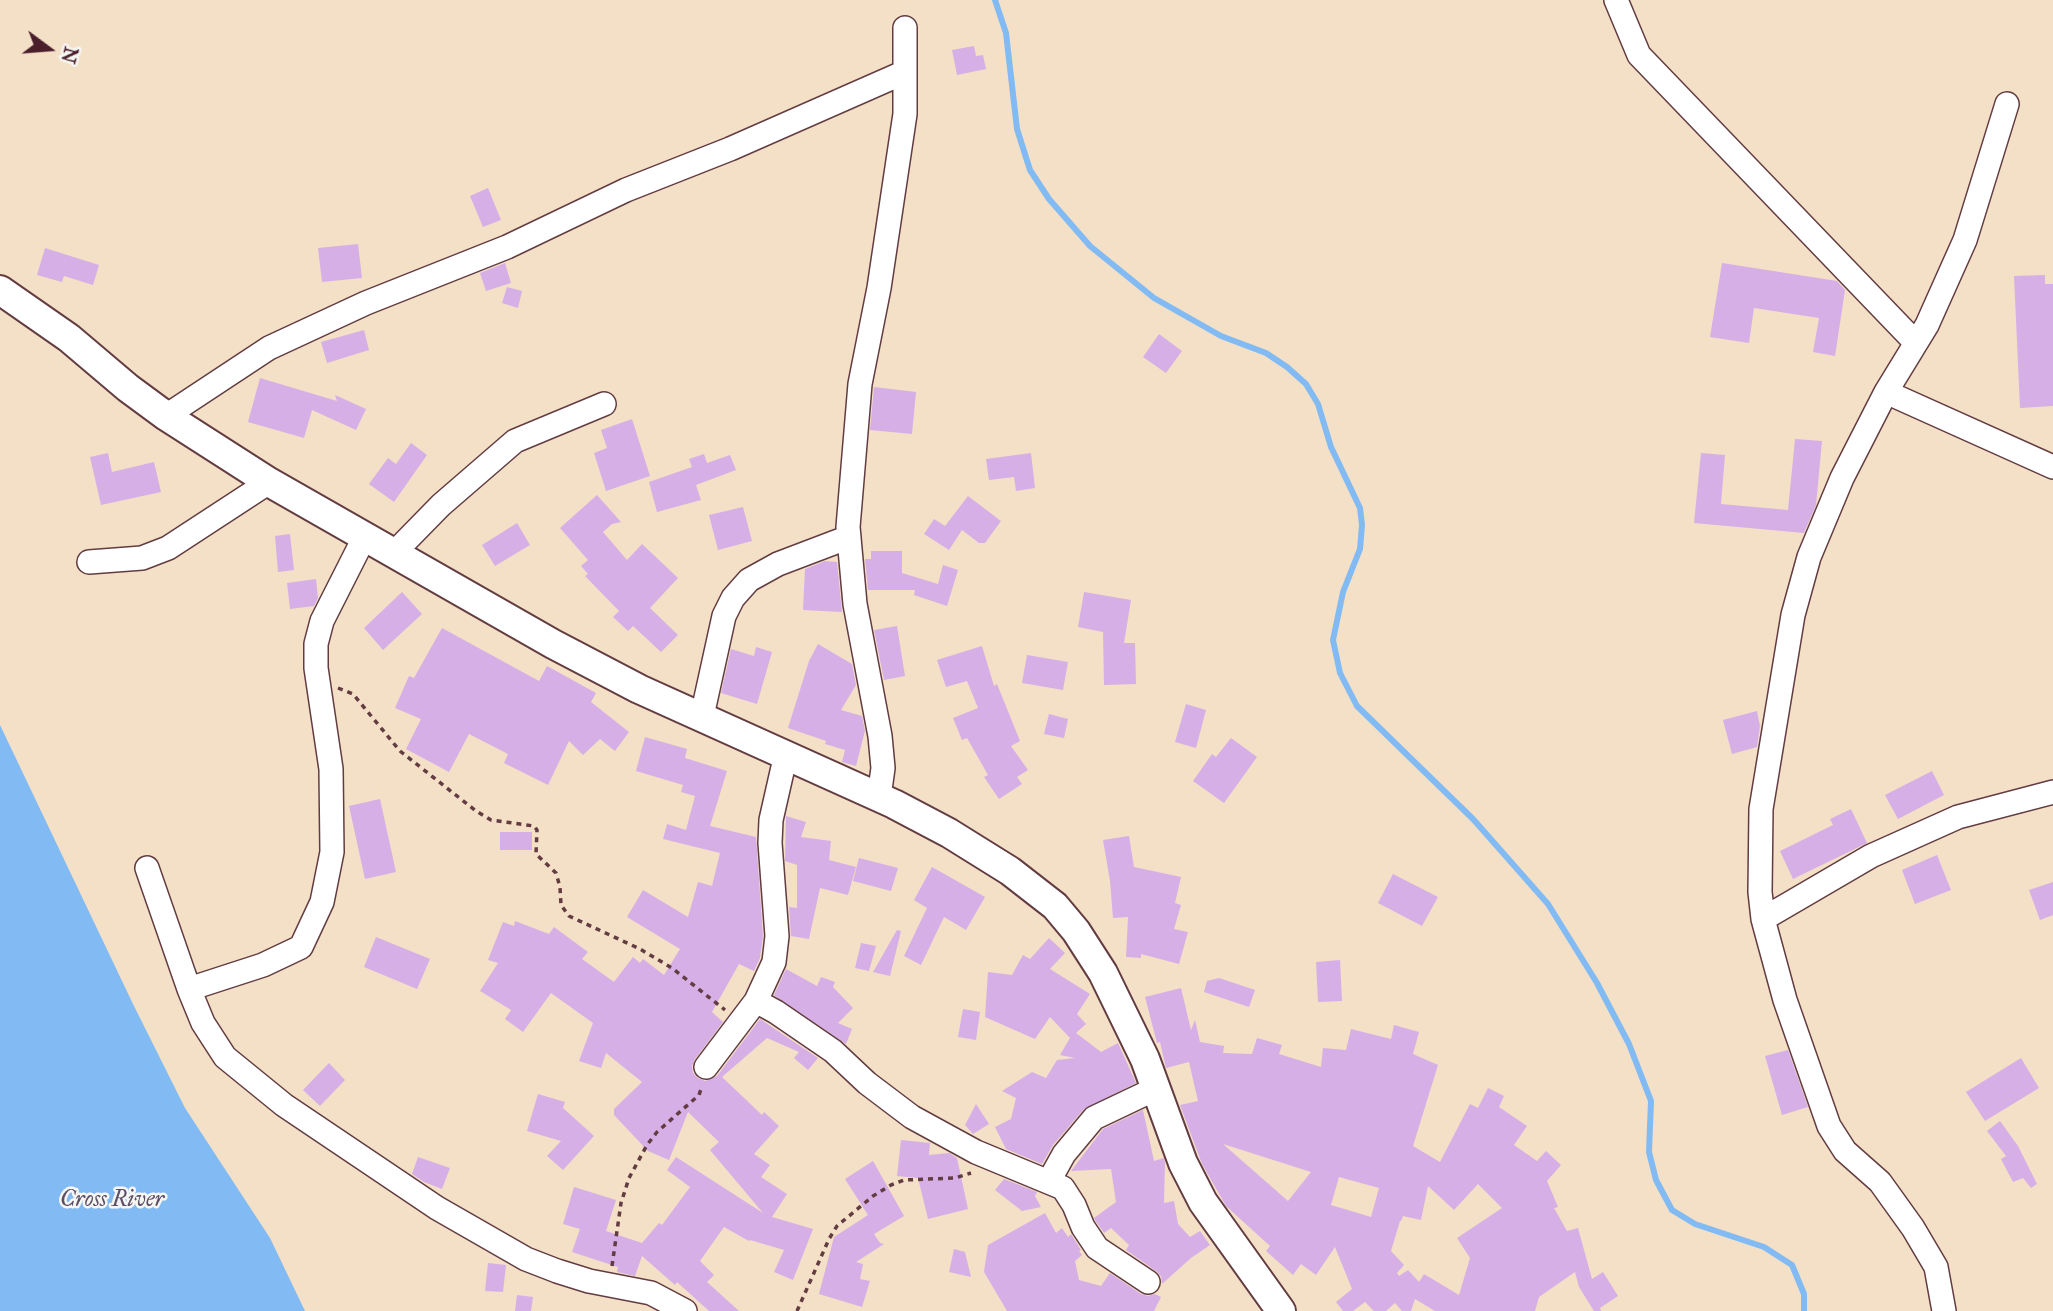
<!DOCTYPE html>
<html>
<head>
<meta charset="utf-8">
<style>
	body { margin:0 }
	#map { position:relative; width:2053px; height:1311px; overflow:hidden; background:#f3e0c7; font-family:"IM FELL Great Primer",serif }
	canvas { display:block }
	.north { position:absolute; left:14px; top:14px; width:70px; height:70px; -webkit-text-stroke:5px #f6f6f2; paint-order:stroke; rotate:106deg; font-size:19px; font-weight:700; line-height:28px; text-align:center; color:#4a1f2b }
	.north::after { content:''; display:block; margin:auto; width:24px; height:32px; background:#4a1f2b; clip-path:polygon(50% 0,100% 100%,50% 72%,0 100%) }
</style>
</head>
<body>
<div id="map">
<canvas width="2053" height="1311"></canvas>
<div class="north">N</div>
</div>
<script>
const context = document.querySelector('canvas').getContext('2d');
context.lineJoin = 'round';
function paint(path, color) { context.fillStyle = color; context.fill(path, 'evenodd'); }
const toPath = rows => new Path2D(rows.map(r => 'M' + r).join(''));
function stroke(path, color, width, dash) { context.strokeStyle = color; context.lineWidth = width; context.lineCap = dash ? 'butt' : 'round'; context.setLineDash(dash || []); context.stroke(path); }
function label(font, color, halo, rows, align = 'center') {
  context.font = font + ' "IM FELL Great Primer",serif'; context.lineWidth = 5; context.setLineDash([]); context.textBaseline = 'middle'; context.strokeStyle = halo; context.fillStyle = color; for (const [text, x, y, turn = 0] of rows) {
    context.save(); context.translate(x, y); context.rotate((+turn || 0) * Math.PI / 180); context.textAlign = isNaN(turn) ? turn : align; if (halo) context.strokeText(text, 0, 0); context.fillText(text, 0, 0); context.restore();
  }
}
const water = toPath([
	[0,725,133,1004,185,1108,270,1238,305,1311,0,1311]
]);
const stream = toPath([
	[995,0,1006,33,1017,129,1030,170,1049,199,1090,246,1154,298,1221,336,1266,353,1287,367,1306,384,1318,404,1331,447,1360,508,1362,525,1360,549,1343,592,1333,640,1340,673,1357,706,1473,819,1548,904,1597,983,1629,1044,1651,1101,1649,1152,1656,1180,1672,1210,1695,1224,1764,1247,1792,1265,1804,1294,1804,1311]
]);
const building = toPath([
	[974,46,976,56,983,55,986,69,957,75,952,50],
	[488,188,501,220,483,227,470,196],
	[358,244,362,278,322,282,318,248],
	[45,248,99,265,93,285,64,276,62,282,37,275],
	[505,263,511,283,486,291,480,273],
	[1722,263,1837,281,1845,290,1835,356,1813,352,1819,318,1754,308,1749,343,1710,337],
	[2045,275,2045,284,2053,284,2053,406,2020,408,2014,276],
	[507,287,522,291,518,308,502,303],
	[364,330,369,350,327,363,321,342],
	[1159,334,1182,351,1166,373,1143,357],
	[260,378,337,401,335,395,366,409,356,430,312,410,304,438,248,422],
	[874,387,916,392,912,434,870,430],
	[632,419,650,476,606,491,594,453,607,448,601,430],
	[1795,439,1822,441,1816,505,1804,533,1694,523,1701,453,1725,455,1721,504,1788,510],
	[411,443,427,455,394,502,369,484,388,458,396,464],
	[108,453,112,472,154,462,161,492,101,505,90,457],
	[1031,453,1035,488,1016,491,1014,477,989,480,986,459],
	[704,454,707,463,730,455,736,470,696,485,701,500,657,512,649,482,692,467,689,459],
	[597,495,621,522,612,524,603,532,627,560,642,544,678,578,650,608,678,635,661,652,633,626,628,631,613,617,619,611,585,576,588,574,581,566,588,560,560,528],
	[968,496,1001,521,985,543,979,543,962,530,949,550,924,534,934,519,945,526],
	[743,507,752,541,718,550,709,515],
	[517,523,530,545,495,566,482,545],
	[290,534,294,570,278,572,275,536],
	[871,551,902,551,902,573,938,584,943,565,958,570,947,606,914,595,915,590,868,590,865,559,871,559],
	[825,561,837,562,842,612,803,610,805,569],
	[316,579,318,598,314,606,290,609,287,583],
	[402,592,422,614,383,650,364,628],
	[1084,592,1131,600,1124,643,1135,643,1136,684,1104,685,1103,632,1078,627],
	[897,626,905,676,884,680,874,630],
	[442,628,539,681,547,666,596,693,591,702,629,732,615,751,600,739,583,755,569,741,548,785,504,763,508,754,469,734,449,772,406,749,421,719,395,708,409,676,414,678],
	[818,644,852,664,856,685,841,710,862,716,865,731,856,766,842,762,845,750,825,744,826,741,788,728,809,661],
	[982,646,994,686,997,684,1020,741,1011,746,1028,770,1017,777,1022,784,999,799,984,777,988,775,967,738,962,740,953,718,978,708,967,681,946,687,937,660],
	[756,647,772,652,757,704,721,693,731,649,754,656],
	[1027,655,1068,662,1063,690,1022,683],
	[1186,704,1206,710,1196,748,1175,742],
	[1757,711,1760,726,1757,747,1732,754,1723,720],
	[1049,714,1068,719,1064,738,1044,734],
	[645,737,687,749,685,758,727,771,710,826,756,837,763,936,760,958,754,971,739,964,712,1012,723,1022,695,1059,692,1066,693,1073,698,1078,705,1081,717,1076,760,1019,818,1058,808,1070,794,1058,799,1052,767,1038,722,1077,762,1115,764,1112,779,1126,754,1154,770,1165,761,1177,787,1194,772,1217,813,1229,793,1280,774,1272,784,1250,750,1240,749,1241,724,1227,700,1261,714,1275,707,1282,739,1311,709,1311,677,1282,675,1285,642,1256,635,1276,617,1272,618,1267,572,1252,580,1229,563,1224,574,1187,616,1200,606,1231,642,1243,659,1223,662,1225,690,1187,667,1170,676,1157,763,1213,710,1150,719,1142,688,1112,669,1160,648,1151,614,1115,614,1109,642,1082,606,1053,601,1068,579,1061,593,1023,551,993,523,1032,505,1019,511,1010,480,991,498,963,488,960,503,922,514,926,515,921,549,934,554,927,588,952,582,959,614,982,633,957,640,963,643,959,664,975,680,949,627,917,643,890,688,917,698,882,712,886,720,853,663,839,667,824,686,830,695,796,681,792,683,785,636,771],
	[1231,738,1257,757,1224,803,1193,781,1212,754,1216,757],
	[1932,771,1944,795,1898,819,1885,795],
	[380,799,396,872,365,879,349,806],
	[1851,809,1867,843,1793,879,1780,851,1833,825,1830,819],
	[786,816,806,822,801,837,831,841,829,860,856,867,848,895,820,888,809,939,791,936,789,907,797,908,797,865,785,861],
	[500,832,532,832,532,850,500,850],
	[1129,836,1134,867,1181,877,1175,903,1181,905,1174,929,1188,932,1179,964,1141,954,1141,958,1126,957,1128,917,1113,918,1110,881,1103,840],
	[1937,855,1951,890,1915,904,1902,870],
	[859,858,898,868,891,891,853,881],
	[932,867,985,897,966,930,944,917,921,965,904,956,927,908,914,900],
	[1393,874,1438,897,1422,926,1378,903],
	[2053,882,2053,915,2040,920,2029,890],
	[897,930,901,931,890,976,873,972],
	[376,937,430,959,417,989,364,967],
	[1049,938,1065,953,1050,969,1090,994,1077,1014,1086,1024,1076,1033,1101,1052,1118,1043,1136,1083,1084,1109,1053,1145,1042,1164,1006,1149,995,1127,1011,1119,1016,1098,1002,1091,1032,1072,1046,1078,1057,1060,1075,1058,1060,1055,1070,1038,1050,1017,1035,1039,985,1017,988,972,1012,975,1023,955,1030,959],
	[861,943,876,946,869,971,855,968],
	[1340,960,1342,1001,1318,1002,1316,962],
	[786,969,817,986,821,977,835,982,833,987,853,1008,838,1023,852,1029,846,1044,774,995],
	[1219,978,1255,990,1249,1007,1204,992,1207,981],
	[1181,988,1191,1030,1195,1020,1200,1042,1224,1046,1223,1053,1252,1054,1257,1038,1282,1045,1279,1054,1321,1067,1323,1048,1346,1050,1351,1029,1391,1039,1394,1025,1419,1032,1413,1054,1438,1065,1413,1146,1440,1162,1470,1104,1478,1108,1488,1088,1504,1096,1499,1107,1527,1126,1514,1145,1537,1161,1546,1151,1561,1165,1547,1181,1558,1207,1554,1208,1567,1231,1578,1228,1592,1279,1603,1272,1618,1296,1600,1308,1601,1311,1594,1311,1579,1287,1575,1272,1539,1297,1535,1311,1435,1311,1415,1299,1411,1311,1402,1311,1395,1303,1386,1311,1374,1311,1365,1302,1353,1311,1343,1311,1336,1302,1352,1289,1335,1247,1316,1275,1301,1264,1293,1275,1266,1251,1270,1246,1226,1206,1202,1164,1180,1105,1198,1101,1189,1062,1166,1068,1160,1042,1157,1043,1145,997],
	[1223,1144,1311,1172,1288,1201],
	[1339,1177,1379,1188,1371,1217,1331,1205],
	[1478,1184,1502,1208,1457,1238,1470,1258,1459,1295,1424,1274,1419,1282,1408,1270,1399,1276,1397,1273,1404,1265,1391,1251,1400,1221,1401,1221,1403,1216,1421,1220,1428,1186,1454,1210],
	[963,1009,980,1012,976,1040,958,1037],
	[1788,1050,1808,1107,1782,1115,1765,1056],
	[2021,1058,2039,1088,1985,1121,1966,1092],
	[329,1063,345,1080,320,1106,303,1090],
	[538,1094,565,1102,563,1108,594,1136,563,1170,547,1156,561,1141,527,1131],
	[976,1104,989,1124,973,1134,965,1125],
	[1143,1110,1154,1161,1164,1158,1165,1163,1164,1203,1174,1201,1178,1224,1190,1237,1200,1231,1210,1245,1191,1258,1162,1284,1161,1276,1156,1271,1126,1250,1129,1245,1111,1228,1104,1233,1095,1220,1094,1218,1116,1202,1111,1169,1071,1171,1103,1129],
	[2000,1121,2018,1146,2037,1184,2031,1188,2023,1178,2013,1182,2001,1159,2006,1156,1987,1131],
	[901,1140,930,1143,929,1155,949,1153,957,1158,968,1209,928,1219,918,1178,897,1176],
	[418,1157,450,1168,442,1189,424,1182,412,1174],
	[873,1161,904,1216,874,1234,880,1243,884,1244,856,1262,863,1264,860,1279,870,1281,862,1307,819,1294,834,1237,868,1215,845,1179],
	[1004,1179,1037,1192,1035,1196,1041,1207,1022,1211,995,1190],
	[1045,1213,1056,1233,1062,1228,1068,1237,1071,1234,1081,1250,1079,1251,1082,1255,1075,1261,1079,1280,1101,1286,1110,1273,1141,1294,1148,1296,1155,1294,1161,1297,1154,1311,1007,1311,984,1272,988,1245],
	[954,1249,965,1252,971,1277,949,1272],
	[488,1263,506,1265,503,1292,485,1291],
	[517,1295,533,1297,531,1311,515,1311]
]);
const path = toPath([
	[338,688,353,694,400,751,476,811,491,820,534,826,537,830,536,854,556,873,560,887,561,905,569,916,640,949,672,968,725,1010],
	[612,1266,621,1203,629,1178,647,1145,657,1132,699,1095,702,1086],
	[797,1311,829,1239,837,1226,873,1196,891,1185,904,1180,955,1178,971,1173]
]);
const minor = toPath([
	[1616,0,1639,55,1916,343],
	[1886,392,2053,467],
	[166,416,269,348,366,303,507,247,626,190,730,149,905,72],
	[394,553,441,505,515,441,604,404],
	[89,562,142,558,168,548,269,482],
	[702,716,724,616,733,598,749,580,778,564,849,537],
	[879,797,883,768,880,736,855,604,848,527,860,384,879,288,905,114,905,28],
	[147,868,189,989,203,1023,225,1057,284,1105,437,1208,526,1259,557,1271,589,1281,651,1293,685,1311],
	[1763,919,1871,856,1958,817,2053,792],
	[189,989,263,965,301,947,322,902,332,852,331,769,316,668,316,644,322,621,365,536],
	[756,1001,776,1012,833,1051,867,1083,912,1117,976,1152,1063,1188,1074,1205,1083,1227,1097,1248,1148,1282],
	[706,1067,756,1001,774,962,777,936,770,843,771,820,786,754],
	[1049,1181,1064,1154,1094,1118,1155,1089],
	[1944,1311,1936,1267,1913,1228,1880,1182,1845,1151,1829,1126,1785,1000,1763,919,1760,892,1761,809,1793,615,1809,557,1842,478,1886,392,1927,325,1965,240,2007,104]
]);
const tertiary = toPath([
	[0,290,69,338,128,388,166,416,269,482,553,644,639,689,894,804,949,833,1010,871,1055,906,1076,931,1103,973,1145,1059,1183,1163,1203,1202,1281,1311]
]);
const waterNames = [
	["Cross River",112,1200]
];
paint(water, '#82bbf3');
stroke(stream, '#82bbf3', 6);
paint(building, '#d6afe7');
stroke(minor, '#633c42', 26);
stroke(tertiary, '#633c42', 32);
stroke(path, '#633c42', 3.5, [5, 5]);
stroke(minor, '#fff', 23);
stroke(tertiary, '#fff', 28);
label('italic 23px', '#5b4e67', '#f6f6f2', waterNames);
</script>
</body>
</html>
